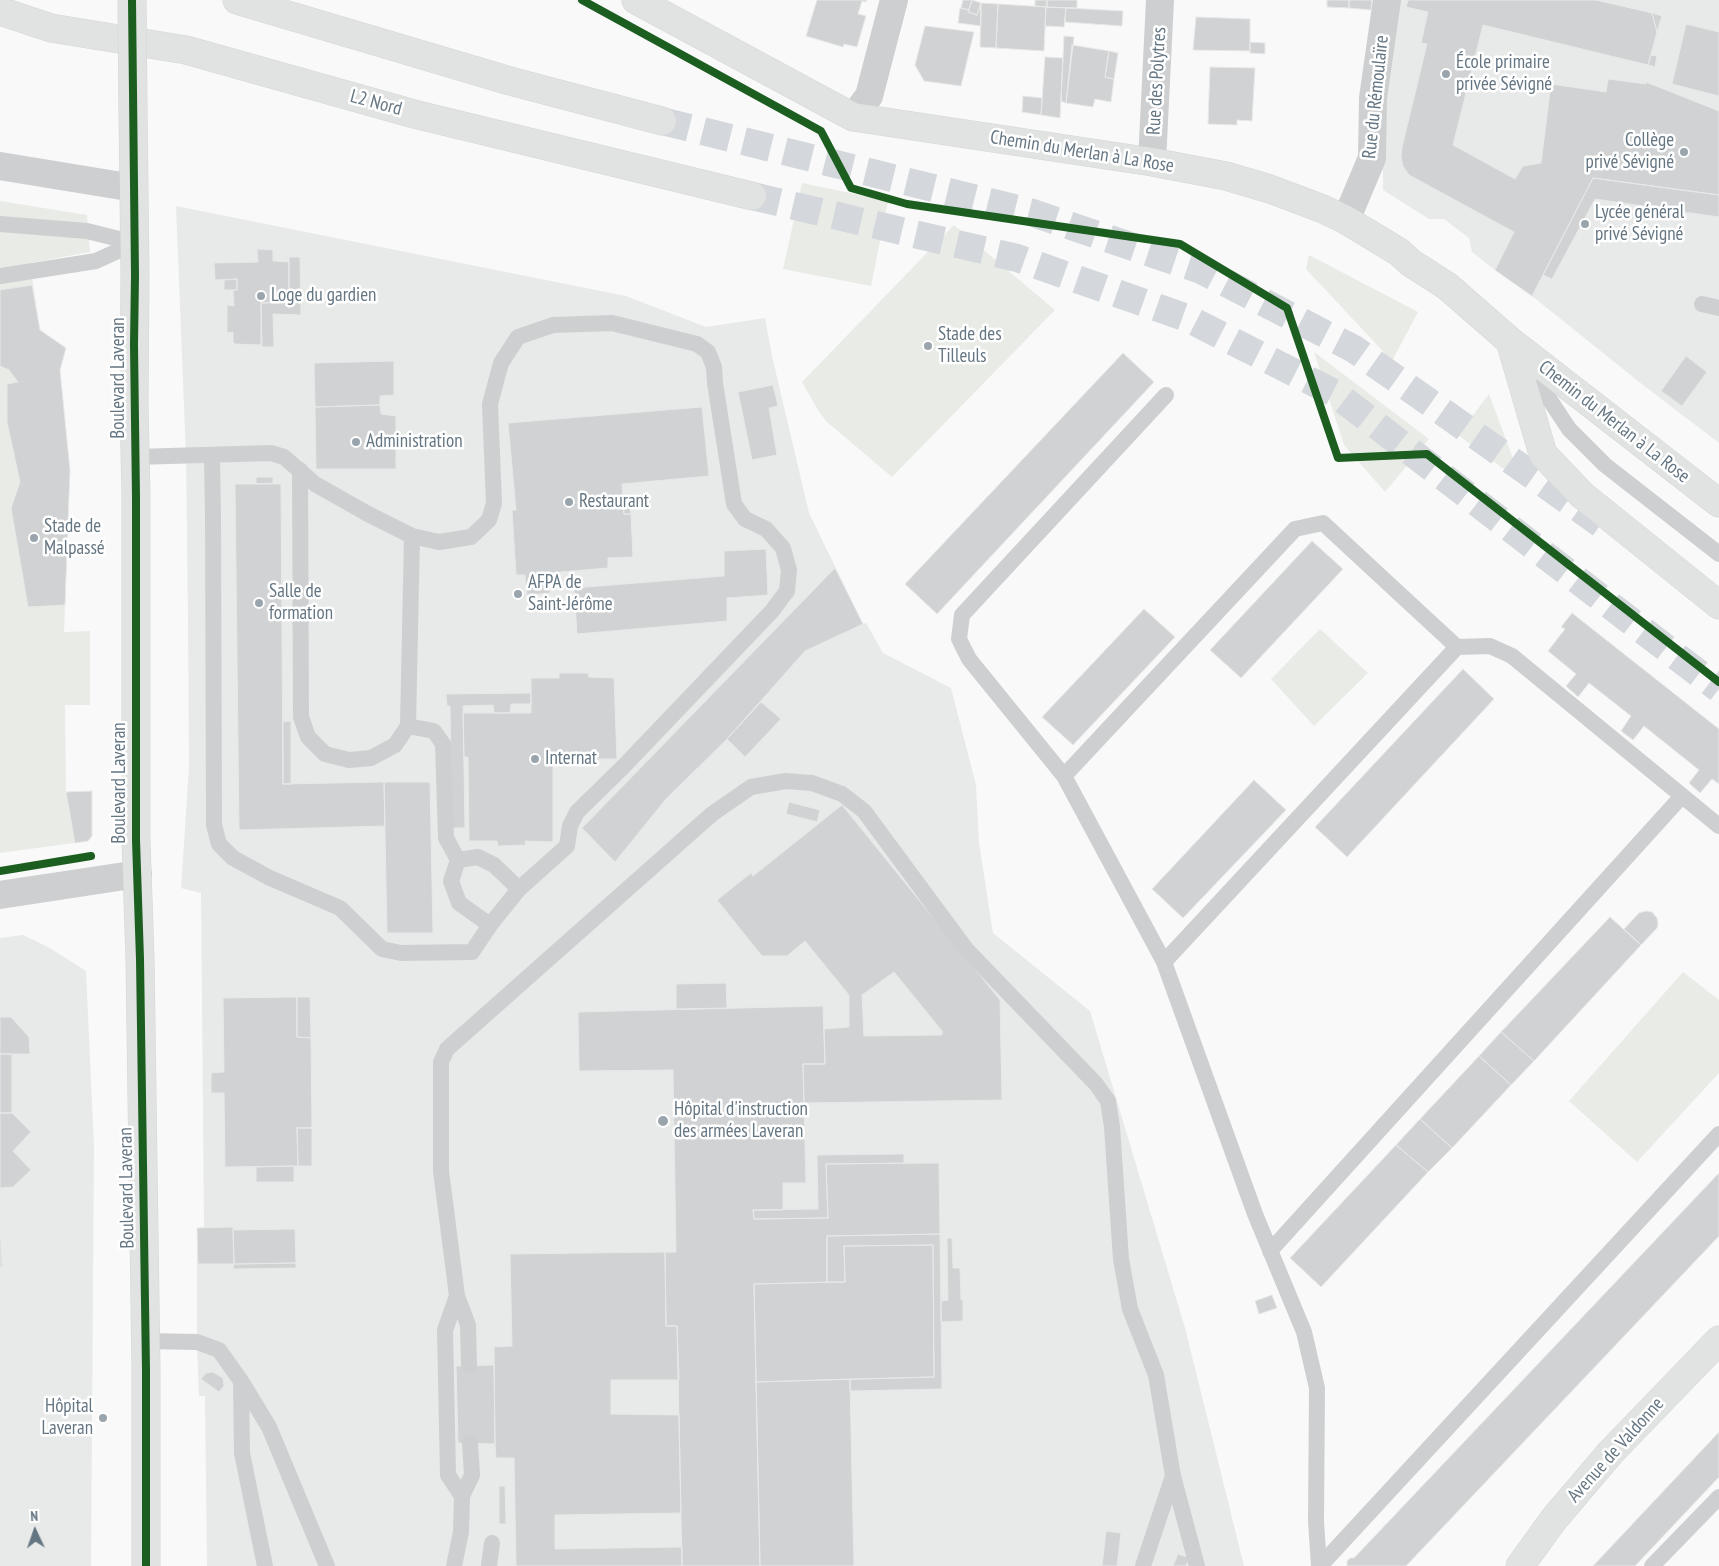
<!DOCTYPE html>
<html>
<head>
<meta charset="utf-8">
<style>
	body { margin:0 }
	#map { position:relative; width:1719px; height:1566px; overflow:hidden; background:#f9f9f9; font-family:"PT Sans Narrow",sans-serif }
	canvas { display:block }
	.north { position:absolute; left:10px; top:1506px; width:50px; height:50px; -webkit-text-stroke:4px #fff; paint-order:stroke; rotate:357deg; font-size:14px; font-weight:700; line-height:20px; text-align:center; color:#657683 }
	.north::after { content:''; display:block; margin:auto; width:18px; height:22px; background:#657683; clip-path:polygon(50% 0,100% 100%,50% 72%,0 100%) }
</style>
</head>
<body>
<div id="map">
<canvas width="1719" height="1566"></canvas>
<div class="north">N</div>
</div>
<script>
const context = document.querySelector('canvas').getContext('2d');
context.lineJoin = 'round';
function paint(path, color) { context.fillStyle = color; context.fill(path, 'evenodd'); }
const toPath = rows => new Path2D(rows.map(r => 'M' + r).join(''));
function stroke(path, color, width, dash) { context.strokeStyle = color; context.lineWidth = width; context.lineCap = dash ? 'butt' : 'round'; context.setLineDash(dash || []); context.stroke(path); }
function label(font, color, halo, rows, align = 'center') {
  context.font = font + ' "PT Sans Narrow",sans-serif'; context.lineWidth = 5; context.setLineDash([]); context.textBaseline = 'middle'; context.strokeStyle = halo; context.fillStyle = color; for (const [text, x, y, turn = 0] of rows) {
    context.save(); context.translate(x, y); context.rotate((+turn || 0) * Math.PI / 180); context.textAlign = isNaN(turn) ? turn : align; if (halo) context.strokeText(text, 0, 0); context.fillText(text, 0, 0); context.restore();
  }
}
const built = toPath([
	[1397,0,1719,0,1719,443,1643,385,1532,296,1495,270,1472,252,1469,238,1444,219,1429,219,1383,190,1383,105],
	[176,206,626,296,706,327,765,318,772,356,809,513,863,624,866,623,883,653,951,688,976,785,979,843,993,933,1090,1011,1185,1328,1244,1566,207,1566,205,1396,199,1396,197,1342,197,1228,204,1227,201,893,181,888,189,767,188,620,186,456],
	[23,935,48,947,86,971,94,1147,91,1566,0,1566,0,938]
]);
const green = toPath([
	[802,183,888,201,871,286,783,269],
	[0,201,87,215,90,252,30,263,40,330,66,348,60,370,70,470,64,632,90,631,90,705,65,705,66,792,92,791,92,836,88,841,0,853],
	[954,225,1055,310,892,477,827,422,819,412,802,382],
	[1309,255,1418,312,1392,361,1306,269],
	[1314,352,1429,439,1385,492,1344,445],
	[1489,394,1517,469,1509,473,1458,435],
	[1320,629,1368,673,1314,726,1271,679],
	[1683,972,1719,1000,1719,1073,1637,1162,1569,1101]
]);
const building = toPath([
	[817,0,867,0,866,2,862,1,858,14,866,16,857,47,844,44,843,47,806,36,817,0],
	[963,0,972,0,969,10,961,8,963,0],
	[972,0,981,3,977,15,968,12,972,0],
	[1035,0,1047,0,1047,7,1035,6,1035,0],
	[1047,0,1077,0,1077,8,1047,7,1047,0],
	[1327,0,1349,0,1349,8,1327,7,1327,0],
	[1349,0,1372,0,1371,10,1349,8,1349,0],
	[1408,0,1596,0,1652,13,1657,32,1648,65,1483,25,1453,145,1515,179,1523,166,1541,163,1551,84,1606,92,1608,79,1646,84,1646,82,1719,111,1719,195,1593,178,1532,296,1495,270,1514,232,1409,175,1403,166,1401,157,1402,147,1427,44,1421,43,1428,12,1406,7,1408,0],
	[981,3,998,4,996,48,980,47,981,3],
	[981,3,981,26,958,23,960,8,969,10,968,12,977,15,981,3],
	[998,4,1046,7,1044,51,996,48,998,4],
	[1046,7,1066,8,1064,27,1045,26,1046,7],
	[1066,8,1123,11,1122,26,1065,22,1066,8],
	[1652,13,1662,16,1657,32,1652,13],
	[1196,17,1250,19,1250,51,1193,50,1196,17],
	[1686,24,1719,32,1719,96,1672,84,1686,24],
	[925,26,974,32,961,86,924,81,915,65,925,26],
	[1064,36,1074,37,1066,103,1061,101,1064,36],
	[1250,42,1265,43,1265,54,1250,53,1250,42],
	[1072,45,1109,51,1105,77,1114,79,1111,102,1095,99,1093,107,1066,103,1072,45],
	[1109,51,1118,53,1114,79,1105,77,1109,51],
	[1651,55,1657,56,1655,67,1648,65,1651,55],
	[1045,57,1063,58,1060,118,1041,115,1045,57],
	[1210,67,1255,68,1252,121,1237,120,1237,125,1208,124,1210,67],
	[1023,96,1042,98,1041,115,1022,112,1023,96],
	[1593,178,1719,195,1719,217,1595,199,1552,279,1543,275,1593,178],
	[257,249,273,250,273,261,289,262,289,302,261,303,261,345,235,344,233,342,233,332,227,333,227,305,234,306,233,290,237,290,237,279,215,280,214,263,258,262,257,249],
	[289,257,300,257,301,315,273,314,274,347,262,347,261,303,289,302,289,257],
	[237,279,237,290,224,290,224,280,237,279],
	[32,285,40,330,66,348,60,370,70,470,65,605,28,607,11,508,20,482,7,422,7,384,18,382,9,370,0,366,0,290,32,285],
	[1123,353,1154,382,937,614,905,584,1123,353],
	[1686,356,1707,372,1682,406,1661,391,1686,356],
	[394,361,394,395,380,396,380,405,315,407,314,363,394,361],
	[773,385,778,406,769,408,777,455,752,460,738,392,773,385],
	[380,405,381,414,396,416,396,469,316,469,315,407,380,405],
	[702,407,709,476,622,484,624,514,631,514,633,557,608,558,608,568,549,573,550,593,527,595,525,575,516,575,512,510,516,510,508,423,702,407],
	[256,477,273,477,273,483,256,484,256,477],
	[235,484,281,484,283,784,384,782,385,826,239,830,235,484],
	[629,494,631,514,624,514,622,495,629,494],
	[1312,541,1343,569,1241,678,1210,650,1312,541],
	[766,549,768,595,727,598,727,621,577,634,574,588,724,576,724,551,766,549],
	[835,568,863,624,805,651,727,739,666,799,615,862,582,828,835,568],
	[1144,609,1175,637,1073,745,1042,717,1144,609],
	[1572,613,1719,729,1719,784,1712,779,1700,793,1689,783,1699,770,1644,726,1633,740,1621,731,1631,716,1589,683,1578,697,1566,686,1576,674,1548,651,1565,629,1561,627,1572,613],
	[1463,669,1494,699,1347,857,1315,827,1463,669],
	[559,673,588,673,589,677,614,678,617,759,586,759,585,763,559,764,559,760,553,760,553,842,525,841,526,845,498,846,497,841,469,841,468,757,464,757,463,713,531,713,531,678,559,678,559,673],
	[531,693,531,704,511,704,510,713,494,713,493,705,463,706,465,828,452,828,450,706,447,706,446,694,531,693],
	[761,702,781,719,745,757,727,739,761,702],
	[291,721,291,784,283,784,283,722,291,721],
	[1254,780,1286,810,1183,918,1152,889,1254,780],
	[384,782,430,782,433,933,387,933,384,782],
	[92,791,92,836,88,841,75,843,66,792,92,791],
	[789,802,820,810,817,822,786,814,789,802],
	[842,805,1000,1000,1002,1100,804,1103,803,1064,825,1064,824,1029,849,1027,849,995,805,941,787,956,762,956,717,900,751,873,753,876,842,805],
	[894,972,942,1031,942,1035,864,1036,862,995,894,972],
	[1646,911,1652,912,1657,918,1658,924,1657,928,1641,945,1624,929,1639,913,1646,911],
	[1610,917,1641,945,1534,1061,1501,1032,1610,917],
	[726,983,727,1008,676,1009,676,984,726,983],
	[297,997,310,997,311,1038,297,1037,297,997],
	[297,997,297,1037,311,1038,312,1128,297,1128,298,1166,225,1167,224,1093,211,1093,211,1073,224,1072,223,998,297,997],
	[823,1006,825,1064,803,1064,806,1183,783,1183,783,1210,753,1210,754,1219,828,1218,826,1164,939,1163,940,1234,827,1236,827,1282,754,1284,760,1566,682,1566,677,1326,666,1326,665,1252,676,1252,673,1070,579,1071,578,1012,823,1006],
	[0,1017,11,1017,29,1037,30,1054,0,1054,0,1017],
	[1501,1032,1534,1061,1511,1085,1479,1056,1501,1032],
	[0,1054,12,1054,12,1113,0,1113,0,1054],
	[1479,1056,1511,1085,1452,1148,1420,1119,1479,1056],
	[0,1113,12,1113,31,1132,13,1151,31,1170,13,1187,0,1188,0,1113],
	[1420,1119,1452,1148,1428,1172,1396,1145,1420,1119],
	[297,1128,312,1128,312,1166,298,1166,297,1128],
	[1396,1145,1428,1172,1321,1287,1290,1258,1396,1145],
	[904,1154,904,1163,826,1164,828,1218,754,1219,753,1210,818,1209,817,1155,904,1154],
	[294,1166,294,1182,256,1182,256,1167,294,1166],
	[1719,1173,1719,1236,1406,1566,1347,1566,1347,1561,1350,1558,1354,1558,1719,1173],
	[233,1227,234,1264,198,1264,197,1228,233,1227],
	[295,1229,296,1263,234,1264,233,1230,295,1229],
	[940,1234,942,1389,850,1391,850,1379,934,1377,933,1245,844,1246,845,1282,827,1282,827,1236,940,1234],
	[0,1238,1,1240,2,1267,0,1267,0,1238],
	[947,1238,952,1238,953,1268,960,1268,961,1300,963,1300,963,1321,941,1322,941,1301,948,1300,947,1238],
	[933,1245,934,1377,756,1382,754,1284,845,1282,844,1246,933,1245],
	[665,1252,666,1326,677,1326,679,1380,611,1380,611,1414,679,1415,681,1513,555,1515,555,1549,682,1547,682,1566,516,1566,514,1458,496,1458,495,1444,494,1347,512,1346,510,1254,665,1252],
	[296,1263,296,1268,233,1269,234,1264,296,1263],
	[1272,1295,1277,1308,1259,1314,1255,1301,1272,1295],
	[494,1365,495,1444,458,1443,456,1366,494,1365],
	[213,1372,223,1378,224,1386,219,1392,201,1379,206,1373,213,1372],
	[850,1379,854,1566,760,1566,756,1382,850,1379],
	[1719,1432,1719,1477,1635,1566,1593,1566,1719,1432],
	[499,1486,505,1486,506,1524,499,1524,499,1486],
	[1106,1531,1121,1533,1117,1566,1102,1566,1106,1531],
	[1178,1554,1190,1558,1186,1566,1173,1566,1178,1554]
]);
const highwayTunnel = toPath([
	[662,121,1030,212,1201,270,1354,349,1601,524],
	[752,196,1017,258,1187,318,1336,394,1719,689]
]);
const lane = toPath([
	[0,224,87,231,135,243,96,261,0,276],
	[1702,304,1719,308],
	[1524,361,1569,429,1605,465,1719,554],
	[1166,395,962,615,959,639,969,659,1064,776,1164,962,1255,1214,1304,1332,1317,1388,1316,1521,1319,1566],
	[135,457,271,453,284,457,315,484,368,514,412,536,439,542,471,537,489,520,494,503,490,404,501,363,518,337,553,325,612,323,697,344,708,352,714,367,715,383,734,504,745,519,766,529,783,548,789,570,787,591,772,611,623,767,577,812,570,826,567,846,519,889,490,925,472,952,401,953,382,949,340,908,270,878,233,858,219,844,214,825,213,518,212,455],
	[300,470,301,717,308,737,325,754,349,760,371,758,395,745,408,726,412,536],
	[408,726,434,731,443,744,446,838,458,860,478,857,494,865,519,889],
	[1064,776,1295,529,1323,523,1457,647],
	[458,860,451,881,459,903,490,925],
	[1164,962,1457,647,1490,646,1512,656,1719,826],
	[1270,1251,1682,796],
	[457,1296,445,1330,448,1475,462,1496],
	[145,1341,197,1342,219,1350,241,1381,269,1427,327,1566],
	[469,1365,468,1325,457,1296,441,1171,441,1062,447,1049,712,814,751,787,786,781,812,783,842,794,864,811,966,949,1096,1084,1108,1101,1112,1127,1121,1259,1130,1309,1156,1375,1173,1476,1197,1566],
	[241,1381,242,1453,265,1566],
	[454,1566,461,1532,462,1496,472,1475,470,1443],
	[489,1566,492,1543],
	[1143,1566,1173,1476],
	[1320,1566,1719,1134],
	[1652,1566,1719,1497]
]);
const street = toPath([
	[853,117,869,96,894,0],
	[1152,162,1160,0],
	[0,166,134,188],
	[1346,220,1372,158,1373,98,1387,0],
	[0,895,138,874]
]);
const secondary = toPath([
	[636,0,853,117,1152,162,1226,176,1270,189,1323,209,1346,220,1399,252,1411,263,1447,286,1510,341,1719,503],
	[133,110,135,275,134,403,136,497,136,840,140,959,146,1370,146,1566],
	[1510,341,1543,454,1582,495,1719,605],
	[1520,1566,1554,1519,1611,1452,1719,1340]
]);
const highway = toPath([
	[237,0,510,81,662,121],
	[0,11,51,28,186,50,414,114,752,196]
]);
const secondaryBridge = toPath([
	[132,0,133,110]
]);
const cycleway = toPath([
	[132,0,135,275,134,345,136,497,136,840,140,959,146,1370,146,1566],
	[582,0,821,131,851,188,907,204,1180,244,1287,308,1338,458,1427,454,1719,682],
	[0,871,91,856]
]);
const markers = [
	[1446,74,5,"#99a4ac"],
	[1684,152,5,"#99a4ac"],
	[1585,224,5,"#99a4ac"],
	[261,296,5,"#99a4ac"],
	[928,346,5,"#99a4ac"],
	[356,442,5,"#99a4ac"],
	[569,502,5,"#99a4ac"],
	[34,538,5,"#99a4ac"],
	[518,594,5,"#99a4ac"],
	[259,603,5,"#99a4ac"],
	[535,759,5,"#99a4ac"],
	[663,1121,6,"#99a4ac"],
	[103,1418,5,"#99a4ac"]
];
const poiNames = [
	["École primaire",1456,63],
	["privée Sévigné",1456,85],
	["Collège",1674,141,"right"],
	["privé Sévigné",1674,163,"right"],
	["Lycée général",1595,213],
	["privé Sévigné",1595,235],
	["Loge du gardien",271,296],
	["Stade des",938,335],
	["Tilleuls",938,357],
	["Administration",366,442],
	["Restaurant",579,502],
	["Stade de",44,527],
	["Malpassé",44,549],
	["AFPA de",528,583],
	["Saint-Jérôme",528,605],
	["Salle de",269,592],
	["formation",269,614],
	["Internat",545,759],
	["Hôpital d'instruction",674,1110],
	["des armées Laveran",674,1132],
	["Hôpital",93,1407,"right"],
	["Laveran",93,1429,"right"]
];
const streetNames = [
	["Rue des Polytres",1157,81,-87],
	["Rue du Rémoulaïre",1376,97,-84],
	["L2 Nord",376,103,15],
	["Chemin du Merlan à La Rose",1082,152,9],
	["Boulevard Laveran",119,378,-90],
	["Chemin du Merlan à La Rose",1614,422,38],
	["Boulevard Laveran",120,783,-90],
	["Boulevard Laveran",127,1188,-91],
	["Avenue de Valdonne",1616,1450,-48]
];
paint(built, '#e8e9e9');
paint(green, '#e8ebe6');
paint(building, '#d0d2d3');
stroke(building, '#e8e8e8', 1);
stroke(highwayTunnel, '#d4d8dc', 28, [28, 14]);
stroke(secondary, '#d5d6d7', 29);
stroke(highway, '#d5d6d6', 29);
stroke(lane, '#cecfd0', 16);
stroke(street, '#cecfd0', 28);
stroke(secondary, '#e1e2e2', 28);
stroke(highway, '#e1e2e2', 28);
stroke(secondaryBridge, '#d5d6d7', 29, []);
stroke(secondaryBridge, '#e1e2e2', 28);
stroke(cycleway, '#1b5e20', 8);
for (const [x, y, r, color] of markers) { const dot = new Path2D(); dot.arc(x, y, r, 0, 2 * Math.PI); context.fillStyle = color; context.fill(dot); stroke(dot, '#fff', 2); }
label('19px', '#657683', '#fff', poiNames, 'left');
label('19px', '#657683', '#fff', streetNames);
</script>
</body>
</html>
